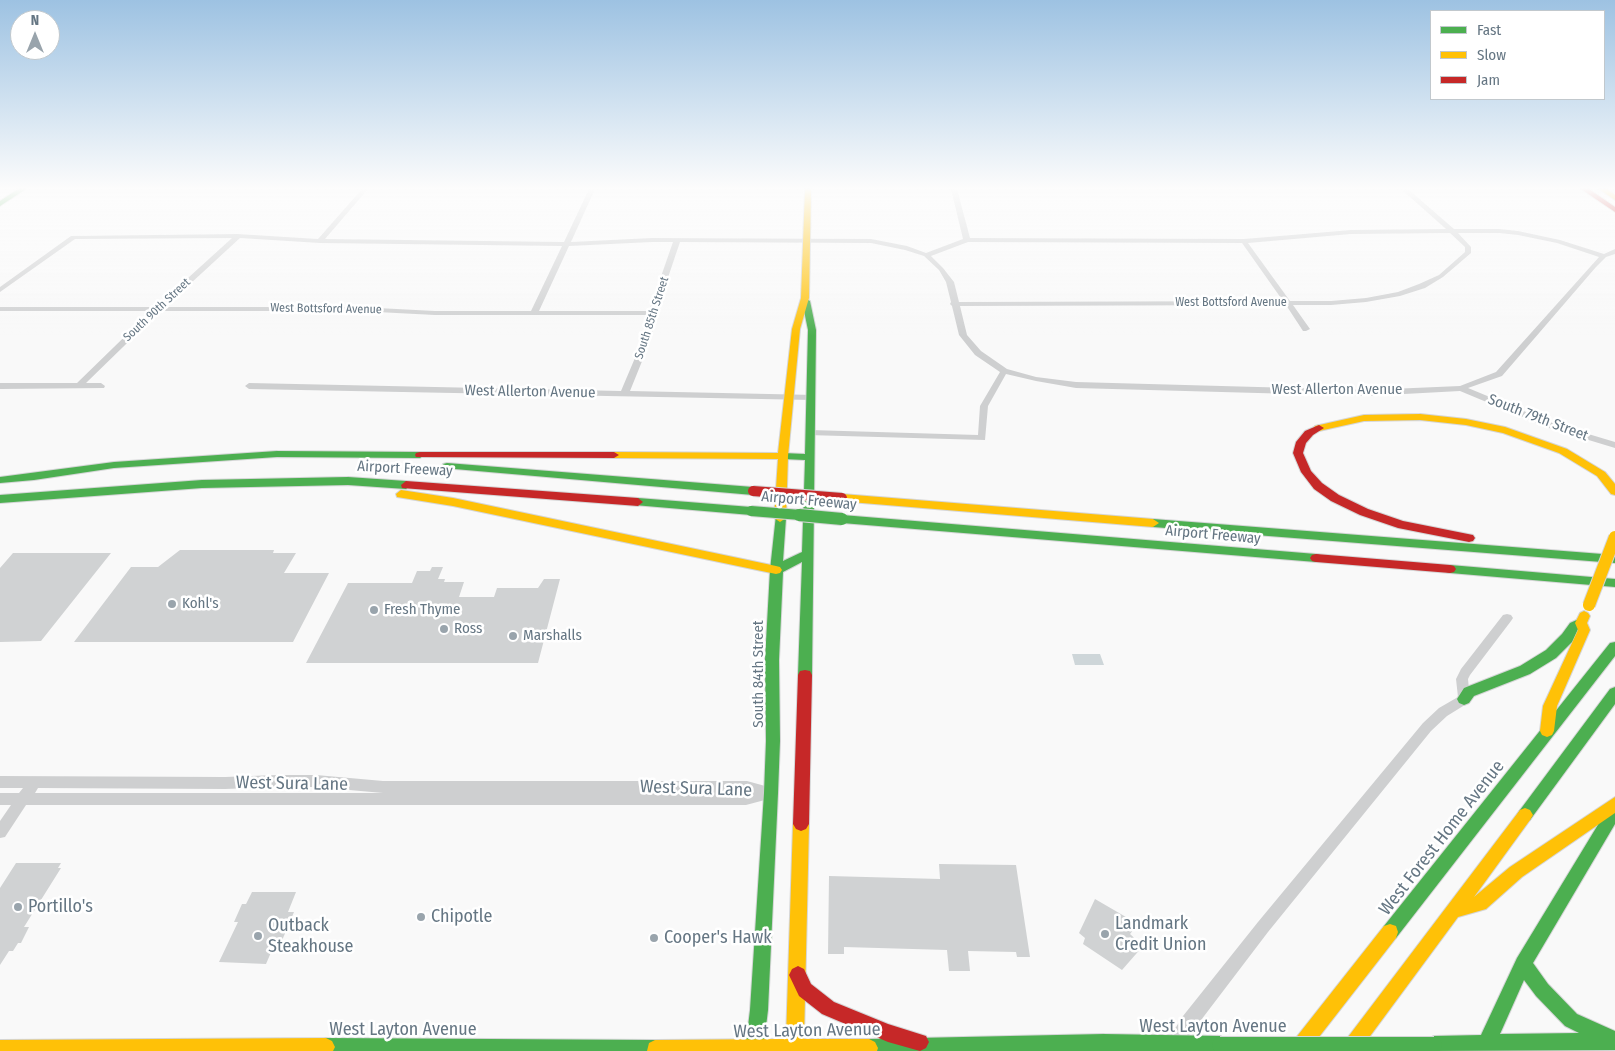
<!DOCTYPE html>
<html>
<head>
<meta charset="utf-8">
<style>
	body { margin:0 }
	#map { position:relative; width:1615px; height:1051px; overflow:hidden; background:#f9f9f9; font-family:"Fira Sans Condensed",sans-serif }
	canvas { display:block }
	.legend { position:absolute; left:1430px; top:10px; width:175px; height:90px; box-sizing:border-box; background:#fff; border:1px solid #c1c8cd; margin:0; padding:6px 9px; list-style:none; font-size:15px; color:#657683 }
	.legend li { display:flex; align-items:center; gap:10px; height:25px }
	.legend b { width:25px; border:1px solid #c1c8cd }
	.north { position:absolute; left:10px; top:10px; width:50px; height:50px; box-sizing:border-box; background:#fff; border:1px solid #c1c8cd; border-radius:50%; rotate:0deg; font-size:14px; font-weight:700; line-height:20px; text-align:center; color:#657683 }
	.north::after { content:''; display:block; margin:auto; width:18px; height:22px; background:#99a4ac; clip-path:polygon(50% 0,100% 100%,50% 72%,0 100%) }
</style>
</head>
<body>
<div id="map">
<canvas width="1615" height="1051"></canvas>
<ul class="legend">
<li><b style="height:6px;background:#4caf50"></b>Fast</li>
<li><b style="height:6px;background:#ffc107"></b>Slow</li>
<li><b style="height:6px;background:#c62828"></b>Jam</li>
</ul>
<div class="north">N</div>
</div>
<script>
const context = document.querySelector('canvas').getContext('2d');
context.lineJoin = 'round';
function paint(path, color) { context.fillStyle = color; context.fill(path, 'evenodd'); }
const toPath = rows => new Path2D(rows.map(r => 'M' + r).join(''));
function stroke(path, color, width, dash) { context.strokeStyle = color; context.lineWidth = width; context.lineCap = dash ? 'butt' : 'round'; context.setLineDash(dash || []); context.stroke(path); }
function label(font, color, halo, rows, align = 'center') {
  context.font = font + ' "Fira Sans Condensed",sans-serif'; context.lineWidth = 5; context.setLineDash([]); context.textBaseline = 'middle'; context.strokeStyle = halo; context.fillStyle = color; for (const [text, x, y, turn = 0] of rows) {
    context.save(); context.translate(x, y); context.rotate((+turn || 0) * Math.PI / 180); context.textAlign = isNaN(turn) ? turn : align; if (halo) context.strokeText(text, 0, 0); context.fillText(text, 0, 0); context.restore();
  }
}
const water = toPath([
	[1072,654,1100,654,1104,665,1075,665]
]);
const building = toPath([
	[180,550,274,550,273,553,296,553,284,573,329,573,293,642,74,642,131,567,158,567],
	[13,553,111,553,41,641,0,642,0,568],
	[432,567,443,567,438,579,445,579,444,582,464,582,459,597,494,597,497,588,538,588,544,579,560,579,538,663,306,663,348,583,412,583,417,571,430,571],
	[16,863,61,863,58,868,61,868,24,927,29,927,21,943,18,943,13,951,9,951,0,965,0,888],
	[939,864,1016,865,1030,957,1017,957,1016,952,968,951,970,971,949,971,947,950,844,947,844,954,828,954,829,876,940,879],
	[252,892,296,892,288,912,294,912,278,950,272,950,266,964,219,962,238,922,234,922,242,904,246,904],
	[1095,899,1138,924,1130,934,1143,946,1122,970,1083,944,1085,938,1079,933]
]);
const street = toPath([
	[362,189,368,189,325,239,564,242,589,189,595,189,571,242,652,238,871,239,907,246,926,253,963,239,951,189,957,189,970,238,1244,239,1351,230,1446,229,1401,189,1408,189,1454,229,1499,229,1518,231,1560,240,1604,254,1615,249,1615,254,1606,257,1596,267,1502,376,1468,388,1555,424,1615,442,1615,448,1549,428,1460,391,1367,396,1076,388,1036,381,1006,374,988,406,985,440,807,435,806,433,807,431,810,430,978,435,980,406,1000,372,975,355,959,335,952,306,950,304,951,302,946,282,939,270,924,256,905,250,871,243,680,242,656,313,651,339,630,391,815,395,815,399,812,400,249,389,245,386,249,383,621,391,643,339,648,315,435,315,358,311,160,311,86,383,101,383,105,386,104,388,0,389,0,383,77,383,151,311,0,311,0,307,156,307,232,238,75,239,0,292,0,287,71,236,238,234,318,239,362,189],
	[1450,233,1465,247,1465,252,1439,275,1419,284,1398,292,1366,298,1331,301,1290,301,1248,243,1351,234,1450,233],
	[1458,233,1499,233,1518,235,1557,243,1599,257,1496,372,1460,386,1367,390,1076,382,1036,377,1007,369,981,351,967,335,960,306,1286,305,1303,331,1306,331,1310,329,1293,305,1331,305,1366,302,1400,296,1425,288,1443,277,1471,253,1471,247,1458,233],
	[240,238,320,243,562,246,531,311,435,311,358,307,165,307,240,238],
	[652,242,673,242,649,311,539,311,569,246,652,242],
	[968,242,1242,243,1283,301,959,302,954,282,943,268,931,256,968,242],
	[1507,614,1511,615,1513,618,1511,621,1470,675,1468,679,1470,699,1468,703,1447,716,1431,731,1268,932,1195,1028,1179,1051,1161,1051,1183,1016,1258,922,1423,723,1439,708,1458,697,1456,679,1461,669,1503,615,1507,614],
	[277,775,316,775,383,781,747,781,776,789,778,793,776,797,746,805,26,805,5,837,0,838,0,821,11,805,0,805,0,793,19,793,23,788,0,788,0,776,225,777,277,775],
	[277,787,316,787,383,793,35,793,38,788,225,789,277,787]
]);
const fast = toPath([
	[18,189,26,189,0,206,0,201,18,189],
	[803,299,806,299,810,301,816,330,812,675,810,679,805,680,800,679,798,675,802,562,783,572,779,660,780,741,778,793,768,1010,763,1051,745,1051,750,1010,764,793,766,741,765,660,770,570,776,515,784,515,786,518,783,561,802,552,805,460,783,459,778,456,783,453,805,454,808,330,802,301,803,299],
	[277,451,420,452,425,455,420,458,277,457,114,468,34,480,0,483,0,477,114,462,277,451],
	[447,463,753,487,758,491,753,495,443,468,442,466,443,464,447,463],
	[348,477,406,481,411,485,406,489,348,485,202,488,0,503,0,495,202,480,348,477],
	[638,498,751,507,757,511,751,515,634,505,633,502,634,499,638,498],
	[842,515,1316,554,1320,555,1322,558,1320,561,1316,562,842,523,836,519,842,515],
	[1153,519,1615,555,1615,563,1153,527,1147,523,1153,519],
	[1450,565,1615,579,1615,587,1450,573,1446,572,1444,569,1446,566,1450,565],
	[1581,618,1585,620,1587,623,1585,626,1578,629,1572,642,1556,658,1530,674,1474,696,1469,703,1464,705,1459,703,1457,699,1464,688,1520,666,1546,650,1562,634,1570,623,1581,618],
	[1615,642,1615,656,1396,938,1390,940,1384,938,1382,932,1384,926,1610,643,1615,642],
	[1615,687,1615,704,1530,820,1525,822,1520,820,1517,815,1520,810,1610,689,1615,687],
	[1615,803,1615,824,1533,963,1548,984,1577,1014,1615,1031,1615,1050,1427,1051,1425,1045,1428,1039,1434,1036,1481,1035,1517,958,1610,805,1615,803],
	[1524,980,1536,996,1565,1026,1579,1033,1500,1034,1524,980],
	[1104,1034,1220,1036,1226,1039,1229,1045,1227,1051,861,1051,860,1048,863,1042,869,1039,1104,1034],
	[326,1038,655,1040,661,1043,664,1049,663,1051,319,1051,317,1047,320,1041,326,1038]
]);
const slow = toPath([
	[805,189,811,189,809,298,800,329,788,456,786,518,780,522,774,518,778,459,614,458,609,455,614,452,778,453,792,329,801,298,805,189],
	[1599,189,1607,189,1615,195,1615,200,1599,189],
	[1420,414,1466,419,1505,427,1567,449,1605,472,1615,484,1615,495,1611,494,1597,476,1559,453,1503,433,1466,425,1420,420,1364,421,1319,431,1314,428,1315,426,1364,415,1420,414],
	[401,490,453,498,776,566,780,567,782,570,780,573,776,574,453,506,397,497,396,494,401,490],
	[842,494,1153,519,1159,523,1153,527,838,501,837,498,842,494],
	[1584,611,1588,613,1590,616,1587,623,1590,630,1557,706,1554,731,1552,735,1547,737,1542,735,1540,731,1543,706,1578,630,1575,623,1580,613,1584,611],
	[1615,797,1615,813,1522,877,1486,909,1458,917,1359,1051,1339,1051,1342,1045,1520,810,1525,808,1530,810,1533,815,1530,820,1474,897,1510,867,1615,797],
	[801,817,806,819,809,824,804,1039,869,1039,875,1042,878,1048,877,1051,647,1051,649,1043,655,1040,786,1039,793,824,796,819,801,817],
	[1390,924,1396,926,1398,932,1396,938,1308,1051,1288,1051,1291,1044,1384,926,1390,924],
	[326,1038,332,1041,335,1047,333,1051,0,1051,0,1040,326,1038]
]);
const jam = toPath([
	[1581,189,1589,189,1615,207,1615,212,1581,189],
	[1319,425,1324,428,1313,435,1306,443,1303,453,1311,471,1322,483,1339,495,1368,509,1403,521,1473,535,1475,538,1473,541,1469,542,1398,528,1360,515,1331,501,1314,489,1301,472,1293,453,1296,442,1305,431,1319,425],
	[420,452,614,452,619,455,614,458,416,457,415,455,416,453,420,452],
	[406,481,638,498,643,502,638,506,402,488,401,485,406,481],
	[1316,554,1450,565,1454,566,1456,569,1454,572,1450,573,1316,562,1312,561,1310,558,1312,555,1316,554],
	[805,670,810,671,812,675,809,824,806,829,801,831,796,829,793,824,798,675,800,671,805,670],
	[798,966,804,969,811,984,834,1002,888,1024,926,1036,929,1042,926,1048,920,1051,888,1042,822,1014,799,996,789,975,792,969,798,966]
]);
const fastBridgeFar2 = toPath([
	[751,511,813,516]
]);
const fastBridgeFar1 = toPath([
	[799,515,842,519]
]);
const fastBridge = toPath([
	[1220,1045,1434,1045]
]);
const slowBridge = toPath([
	[1589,605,1615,537]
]);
const jamBridge = toPath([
	[753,491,842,498]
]);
const markers = [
	[172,604,5,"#99a4ac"],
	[374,610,5,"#99a4ac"],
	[444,629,5,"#99a4ac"],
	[513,636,5,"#99a4ac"],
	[18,907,5,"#99a4ac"],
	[421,917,5,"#99a4ac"],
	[1105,934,5,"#99a4ac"],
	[258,936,5,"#99a4ac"],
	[654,938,5,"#99a4ac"]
];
const farStreetnames = [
	["West Bottsford Avenue",1231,303],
	["West Bottsford Avenue",326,309,1],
	["South 90th Street",157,310,-43],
	["South 85th Street",652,318,-72]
];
const streetNames = [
	["West Allerton Avenue",1337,390],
	["West Allerton Avenue",530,392,1],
	["South 79th Street",1538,418,21],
	["Airport Freeway",405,469,3],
	["Airport Freeway",809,501,5],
	["Airport Freeway",1213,535,5],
	["South 84th Street",759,674,-90]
];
const poiNames = [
	["Kohl's",182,604],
	["Fresh Thyme",384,610],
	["Ross",454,629],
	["Marshalls",523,636]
];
const nearStreetnames = [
	["West Sura Lane",292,784,1],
	["West Sura Lane",696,789,2],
	["West Forest Home Avenue",1442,838,-52],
	["West Layton Avenue",1213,1027],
	["West Layton Avenue",403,1030],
	["West Layton Avenue",807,1031,-1]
];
const nearPoinames = [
	["Portillo's",28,907],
	["Chipotle",431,917],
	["Landmark",1115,924],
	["Credit Union",1115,945],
	["Outback",268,926],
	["Steakhouse",268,947],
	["Cooper's Hawk",664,938]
];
paint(water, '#ced6d9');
paint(building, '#d0d2d3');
stroke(fast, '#d5d6d7', 2);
stroke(slow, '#d5d6d7', 2);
stroke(jam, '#d5d6d7', 2);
paint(street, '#cecfd0');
paint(fast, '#4caf50');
paint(slow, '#ffc107');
paint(jam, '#c62828');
stroke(fastBridgeFar2, '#d5d6d7', 12, []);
stroke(fastBridgeFar1, '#d5d6d7', 14, []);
stroke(fastBridge, '#d5d6d7', 18, []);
stroke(slowBridge, '#d5d6d7', 14, []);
stroke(jamBridge, '#d5d6d7', 12, []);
stroke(fastBridgeFar2, '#4caf50', 10);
stroke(fastBridgeFar1, '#4caf50', 12);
stroke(fastBridge, '#4caf50', 16);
stroke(slowBridge, '#ffc107', 12);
stroke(jamBridge, '#c62828', 10);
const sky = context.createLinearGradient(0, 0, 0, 336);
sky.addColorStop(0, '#9dc2e2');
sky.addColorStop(0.56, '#fcfcfc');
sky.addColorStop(1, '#fcfcfc00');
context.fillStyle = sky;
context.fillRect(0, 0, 1615, 336);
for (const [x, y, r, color] of markers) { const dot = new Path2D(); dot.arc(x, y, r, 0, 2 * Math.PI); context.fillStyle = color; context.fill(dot); stroke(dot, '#fff', 2); }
label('12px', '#657683', '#fff', farStreetnames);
label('15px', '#657683', '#fff', streetNames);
label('15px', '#657683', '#fff', poiNames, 'left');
label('18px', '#657683', '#fff', nearStreetnames);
label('18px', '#657683', '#fff', nearPoinames, 'left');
</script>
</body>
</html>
